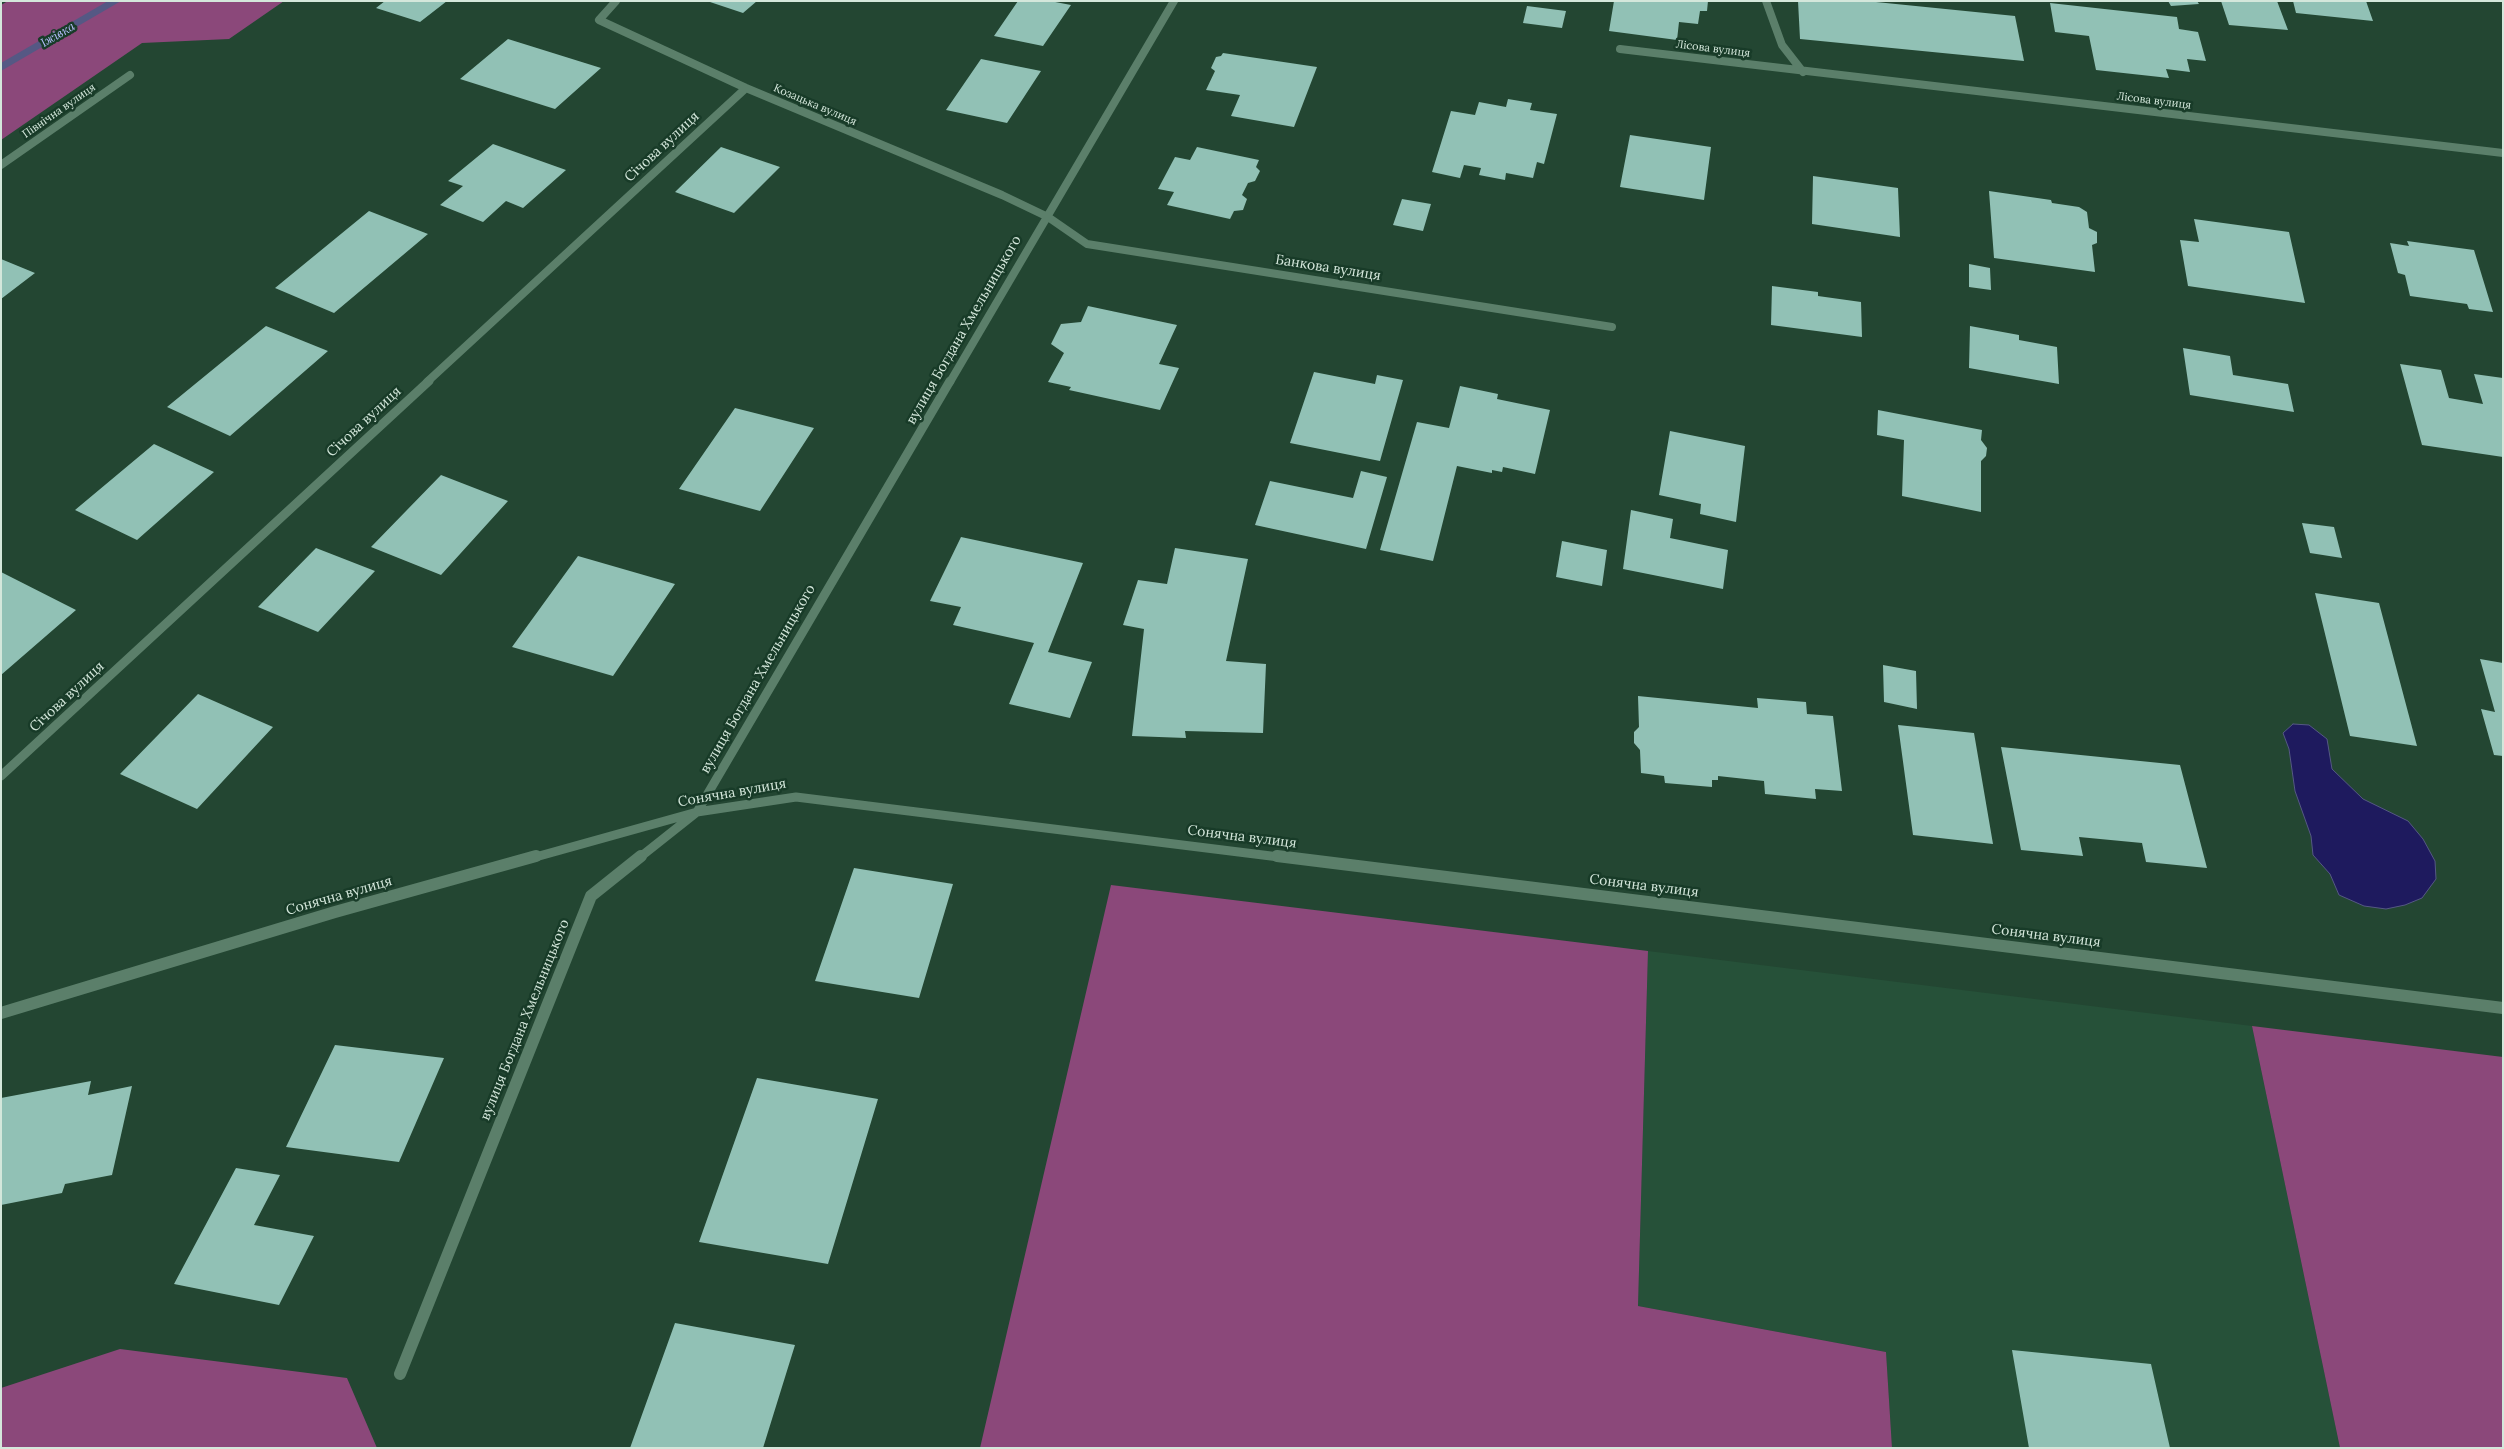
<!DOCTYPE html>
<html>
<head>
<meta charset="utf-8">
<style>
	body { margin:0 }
	#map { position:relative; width:2504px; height:1449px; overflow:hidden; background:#234632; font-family:Lora,serif }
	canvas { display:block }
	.frame { position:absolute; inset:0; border:2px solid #d4e7db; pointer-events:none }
</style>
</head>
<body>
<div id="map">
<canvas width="2504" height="1449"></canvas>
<div class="frame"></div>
</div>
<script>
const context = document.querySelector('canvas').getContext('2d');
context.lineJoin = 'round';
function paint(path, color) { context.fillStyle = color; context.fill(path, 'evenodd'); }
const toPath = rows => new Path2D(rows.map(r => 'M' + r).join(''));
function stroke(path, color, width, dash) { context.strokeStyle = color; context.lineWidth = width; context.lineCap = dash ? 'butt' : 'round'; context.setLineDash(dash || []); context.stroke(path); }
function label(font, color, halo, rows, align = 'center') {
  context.font = font + ' Lora,serif'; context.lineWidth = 5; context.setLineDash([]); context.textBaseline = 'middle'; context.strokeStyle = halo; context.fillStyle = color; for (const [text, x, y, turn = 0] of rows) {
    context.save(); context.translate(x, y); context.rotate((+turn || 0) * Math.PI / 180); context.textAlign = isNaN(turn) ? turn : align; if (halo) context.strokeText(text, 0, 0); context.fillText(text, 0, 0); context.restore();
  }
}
const built = toPath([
	[1648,951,2252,1026,2340,1448,1892,1448,1886,1352,1638,1306]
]);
const green = toPath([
	[8,1,284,1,229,39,142,43,1,140,1,5],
	[1111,885,1648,951,1638,1306,1886,1352,1892,1448,980,1448],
	[2252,1026,2503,1057,2503,1448,2340,1448],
	[120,1349,347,1378,377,1448,1,1448,1,1388]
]);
const water = toPath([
	[2293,724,2309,725,2327,739,2332,769,2363,799,2408,821,2423,839,2435,861,2436,879,2422,898,2405,905,2386,909,2364,906,2339,895,2330,874,2313,855,2311,836,2295,791,2289,749,2283,733,2293,724]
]);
const stream = toPath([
	[108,1,121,1,1,71,1,63,108,1]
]);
const building = toPath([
	[385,1,447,1,420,22,376,8],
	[707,1,757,1,743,13],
	[1018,1,1050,1,1071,5,1043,46,994,36],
	[1614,1,1708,1,1707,11,1700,11,1698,24,1679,22,1677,40,1609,31],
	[1798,1,1866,1,2015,16,2024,61,1800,39],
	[2168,1,2197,1,2199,4,2171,6],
	[2221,1,2277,1,2288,30,2229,25],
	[2293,1,2366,1,2373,21,2296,13],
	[2050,3,2177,17,2179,29,2198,32,2206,61,2187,59,2190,72,2166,69,2169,78,2096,70,2089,36,2055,32],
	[1527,6,1566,11,1562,28,1523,23],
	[508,39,601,68,555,109,460,79],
	[1223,53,1317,67,1294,127,1231,116,1240,95,1206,90,1215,71,1211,68,1216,57,1221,56],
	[981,59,1041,71,1007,123,946,110],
	[1508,99,1532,103,1530,110,1557,114,1544,164,1537,162,1533,178,1506,173,1505,180,1479,175,1481,168,1464,165,1460,178,1432,172,1451,111,1475,115,1479,102,1506,107],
	[1630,135,1711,147,1704,200,1620,187],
	[493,144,566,170,523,208,506,201,483,222,440,205,463,186,448,181],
	[721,147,780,167,734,213,675,192],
	[1197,147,1259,160,1256,167,1260,171,1255,181,1248,183,1242,195,1247,199,1243,210,1234,211,1230,219,1167,205,1174,192,1158,189,1175,157,1190,160],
	[1813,176,1898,188,1900,237,1812,224],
	[1989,191,2051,200,2052,203,2079,207,2087,212,2089,228,2097,232,2097,243,2092,245,2095,272,1994,258],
	[1402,199,1431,204,1423,231,1393,225],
	[369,211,428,234,334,313,275,288],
	[2194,219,2289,232,2305,303,2188,286,2180,240,2199,242],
	[2407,241,2474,250,2493,312,2469,309,2467,304,2410,296,2405,275,2398,273,2390,243,2409,246],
	[1,259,35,273,1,299],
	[1969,264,1990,268,1991,290,1969,287],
	[1772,286,1818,292,1818,296,1861,302,1862,337,1771,325],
	[1088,306,1177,325,1159,364,1179,368,1160,410,1069,390,1071,387,1048,382,1064,353,1051,344,1061,324,1081,322],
	[266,326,328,351,230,436,167,407],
	[1970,326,2019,335,2019,340,2057,347,2059,384,1969,368],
	[2183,348,2230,356,2233,375,2288,384,2294,412,2190,395],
	[2400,364,2441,370,2449,398,2483,404,2474,374,2503,378,2503,457,2422,445],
	[1314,372,1375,384,1377,375,1403,380,1380,461,1290,443],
	[1460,386,1498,394,1497,399,1550,410,1535,474,1503,467,1502,472,1492,470,1492,473,1457,466,1433,561,1380,550,1417,422,1449,428],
	[735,408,814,428,760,511,679,489],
	[1878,410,1982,430,1981,440,1987,448,1986,456,1981,461,1981,512,1902,496,1904,440,1877,435],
	[1670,431,1745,446,1736,522,1700,514,1701,504,1659,495],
	[154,444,214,472,137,540,75,510],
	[1361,471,1387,477,1366,549,1255,525,1270,481,1353,498],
	[441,475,508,501,441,575,371,547],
	[1631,510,1673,519,1670,538,1728,550,1723,589,1623,569],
	[2302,523,2334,527,2342,558,2310,553],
	[961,537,1083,563,1048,652,1092,662,1070,718,1009,704,1034,643,953,625,961,607,930,601],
	[1562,541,1607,550,1602,586,1556,577],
	[316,548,375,571,318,632,258,607],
	[1175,548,1248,559,1226,661,1266,664,1263,733,1185,731,1186,738,1132,736,1144,629,1123,625,1138,580,1167,584],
	[578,556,675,584,613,676,512,647],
	[1,572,76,610,1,675],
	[2315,593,2379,603,2417,746,2350,736],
	[2480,659,2503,663,2503,756,2494,755,2481,709,2495,712],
	[1883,665,1916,671,1917,709,1884,702],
	[198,694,273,727,197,809,120,774],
	[1638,696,1758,708,1757,698,1806,702,1807,714,1833,716,1842,791,1815,789,1816,799,1765,794,1764,781,1718,776,1718,780,1712,780,1712,787,1665,783,1664,776,1641,773,1640,750,1634,743,1634,732,1639,727],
	[1898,725,1974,733,1993,844,1913,835],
	[2001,747,2180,765,2207,868,2146,862,2142,843,2079,837,2083,856,2021,850],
	[854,868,953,884,919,998,815,981],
	[335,1045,444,1058,399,1162,286,1147],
	[757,1078,878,1099,828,1264,699,1242],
	[91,1081,88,1095,132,1086,112,1175,65,1184,62,1193,1,1205,1,1098],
	[236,1168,280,1175,254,1225,314,1236,279,1305,174,1284],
	[675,1323,795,1345,763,1448,630,1448],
	[2012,1350,2151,1364,2170,1448,2029,1448]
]);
const lane = toPath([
	[1,165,130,75]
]);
const streetFar2 = toPath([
	[616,1,599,20,746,88,1002,195,1048,217,1087,244,1612,327],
	[1766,1,1782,45,1803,72],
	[1620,49,2503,153],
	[427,382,746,88],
	[950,382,1174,1]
]);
const streetFar1 = toPath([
	[1,776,429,381],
	[532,858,697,812,796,797,1287,858],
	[639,858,697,812,950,381]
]);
const street = toPath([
	[1277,856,2503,1008],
	[1,1013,335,912,536,856],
	[400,1374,591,896,641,856]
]);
const farStreetnames = [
	["Лісова вулиця",1713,49,7],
	["Лісова вулиця",2154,101,7],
	["Козацька вулиця",815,105,23],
	["Північна вулиця",59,111,-35]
];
const farWaternames = [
	["Іжівка",58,35,-30]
];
const streetNames = [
	["Січова вулиця",662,147,-43],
	["Банкова вулиця",1328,268,9],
	["вулиця Богдана Хмельницького",964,330,-60],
	["Січова вулиця",364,422,-43],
	["вулиця Богдана Хмельницького",758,679,-60],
	["Січова вулиця",67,697,-43],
	["Сонячна вулиця",732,793,-10],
	["Сонячна вулиця",1242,837,7],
	["Сонячна вулиця",1644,886,7],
	["Сонячна вулиця",339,896,-16],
	["Сонячна вулиця",2046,936,7],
	["вулиця Богдана Хмельницького",525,1020,-68]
];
paint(built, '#265139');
paint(green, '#8b487a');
paint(water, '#1e1a5e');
stroke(water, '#555884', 1);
paint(stream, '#555884');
paint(building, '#91c1b5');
stroke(lane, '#5b7f6a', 8);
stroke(streetFar2, '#5b7f6a', 8);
stroke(streetFar1, '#5b7f6a', 9);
stroke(street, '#5b7f6a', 12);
label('11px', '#d4e7db', '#183b28', farStreetnames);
label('italic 12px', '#b7c0fe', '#183b28', farWaternames);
label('14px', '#d4e7db', '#183b28', streetNames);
</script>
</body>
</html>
